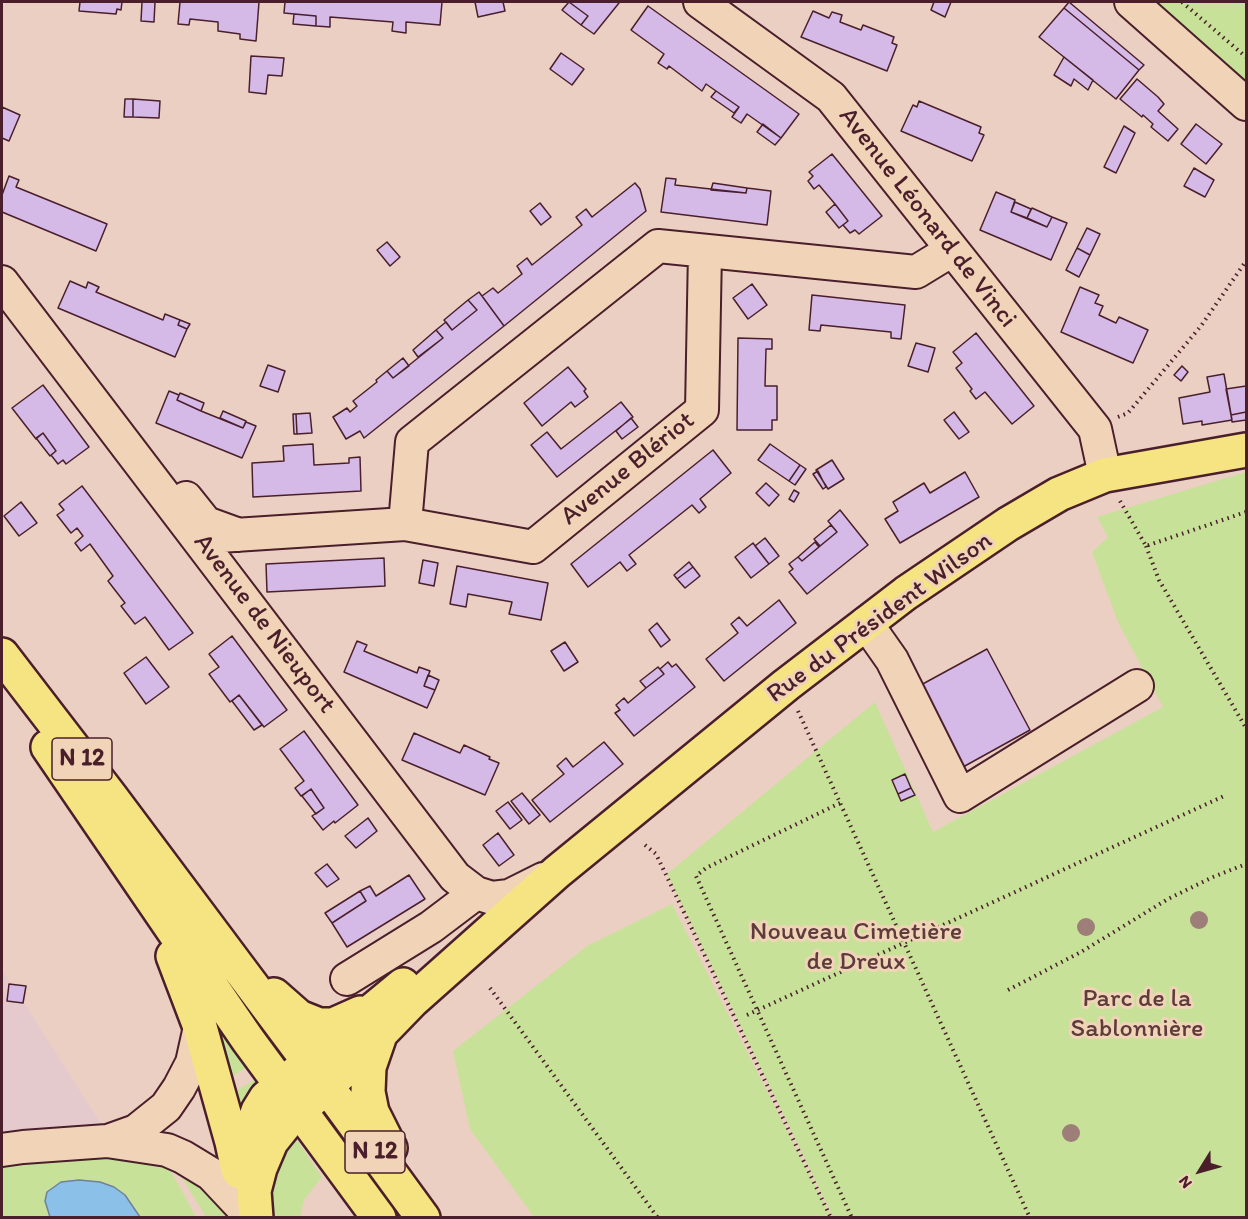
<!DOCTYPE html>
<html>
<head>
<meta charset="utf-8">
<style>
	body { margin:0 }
	#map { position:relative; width:1248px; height:1219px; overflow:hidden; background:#ebcfc2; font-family:Itim,sans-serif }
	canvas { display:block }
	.frame { position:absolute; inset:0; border:3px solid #4a1f2b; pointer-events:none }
	.north { position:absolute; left:1170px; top:1141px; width:60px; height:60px; -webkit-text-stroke:4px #f1d4b8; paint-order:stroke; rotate:233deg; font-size:16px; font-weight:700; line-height:24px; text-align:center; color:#4a1f2b }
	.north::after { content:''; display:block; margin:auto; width:21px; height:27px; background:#4a1f2b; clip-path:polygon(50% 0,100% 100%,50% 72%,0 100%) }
</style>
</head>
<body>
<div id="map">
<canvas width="1248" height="1219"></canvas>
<div class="frame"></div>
<div class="north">N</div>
</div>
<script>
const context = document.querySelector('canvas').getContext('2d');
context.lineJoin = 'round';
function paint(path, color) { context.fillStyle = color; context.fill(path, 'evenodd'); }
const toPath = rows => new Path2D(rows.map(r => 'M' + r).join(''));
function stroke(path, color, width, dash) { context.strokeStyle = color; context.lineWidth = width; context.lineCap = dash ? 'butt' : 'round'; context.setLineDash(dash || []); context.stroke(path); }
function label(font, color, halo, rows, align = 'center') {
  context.font = font + ' Itim,sans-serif'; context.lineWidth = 6; context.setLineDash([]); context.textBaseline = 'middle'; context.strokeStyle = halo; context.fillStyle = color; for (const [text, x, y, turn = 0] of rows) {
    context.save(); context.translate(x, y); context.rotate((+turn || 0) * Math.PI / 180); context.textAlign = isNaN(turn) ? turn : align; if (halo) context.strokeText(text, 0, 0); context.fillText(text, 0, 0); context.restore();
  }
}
const built = toPath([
	[2,971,16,990,160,1217,2,1217]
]);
const green = toPath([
	[1146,2,1246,2,1246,94],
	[1246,472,1246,1217,833,1217,667,874,875,702,933,832,1163,707,1118,622,1092,552,1108,537,1097,517],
	[672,904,831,1217,534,1217,470,1129,453,1051,587,946],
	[216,1026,219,1027,248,1067,224,1081],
	[257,1079,266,1090,246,1122,229,1094],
	[292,1133,322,1177,304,1200,300,1217,264,1218,263,1190],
	[103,1156,166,1162,196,1217,2,1218,2,1165,10,1163],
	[183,1168,232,1217,206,1217,181,1176]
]);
const water = toPath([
	[79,1180,100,1182,114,1187,125,1195,140,1217,50,1217,45,1201,47,1192,61,1182,79,1180]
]);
const building = toPath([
	[80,2,122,2,121,10,117,9,116,14,79,11,80,2],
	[142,2,155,2,154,22,141,21,142,2],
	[180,2,259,2,256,41,240,39,240,34,218,31,218,22,190,19,189,25,178,24,180,2],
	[285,2,442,2,440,25,406,22,406,33,392,31,393,22,330,17,330,27,316,26,316,16,284,13,285,2],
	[475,2,503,2,505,11,478,17,475,2],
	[569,2,617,2,619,3,594,34,581,25,588,16,569,2],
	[569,2,588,16,581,25,562,10,569,2],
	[934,2,951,2,945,17,931,10,934,2],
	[1069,2,1144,65,1139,70,1064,8,1069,2],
	[648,6,799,114,781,138,747,114,741,123,732,117,739,107,706,84,702,91,669,66,667,69,658,63,664,54,631,30,648,6],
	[1064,8,1139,70,1116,99,1039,37,1064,8],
	[813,11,829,18,832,12,842,15,840,22,861,30,863,25,894,37,892,43,897,45,887,71,801,37,813,11],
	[294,14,316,16,316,26,293,24,294,14],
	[561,53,584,69,572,85,550,69,561,53],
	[251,56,284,58,282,76,268,75,266,94,249,92,251,56],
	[1064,57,1093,80,1088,90,1074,79,1071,86,1054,75,1064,57],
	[1137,79,1158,97,1164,104,1158,111,1178,129,1168,141,1151,127,1153,124,1143,115,1142,117,1120,99,1137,79],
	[716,91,739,107,734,113,711,97,716,91],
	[125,99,133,99,133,117,124,117,125,99],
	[133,99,160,101,159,118,133,117,133,99],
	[919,101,981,127,979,133,984,135,972,161,901,131,913,105,917,107,919,101],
	[2,107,20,115,9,141,2,138,2,107],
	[763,124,781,138,775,145,757,132,763,124],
	[1196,124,1222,144,1206,164,1181,144,1196,124],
	[1124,126,1135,133,1116,173,1104,167,1124,126],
	[832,154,882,216,859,234,855,230,850,233,843,225,848,221,835,204,819,185,814,189,808,181,813,176,809,172,832,154],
	[1194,168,1214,180,1205,197,1184,186,1194,168],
	[9,176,19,180,16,187,107,224,96,251,2,212,2,195,9,176],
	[666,178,676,179,675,185,746,193,747,188,771,191,767,225,661,212,666,178],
	[635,183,640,189,646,211,504,326,482,296,493,288,498,293,522,274,517,266,527,258,532,265,582,225,576,217,586,209,592,217,635,183],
	[713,183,747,188,746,193,711,190,713,183],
	[996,192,1015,200,1011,212,1047,227,1052,217,1067,223,1051,260,980,230,996,192],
	[1015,202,1031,209,1027,218,1011,212,1015,202],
	[540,203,551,217,541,225,530,211,540,203],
	[835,204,848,221,839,228,826,212,835,204],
	[1032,208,1052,217,1047,227,1027,218,1032,208],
	[1087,228,1100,234,1090,255,1077,248,1087,228],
	[387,242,400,257,390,266,377,250,387,242],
	[1077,248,1090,255,1079,277,1066,270,1077,248],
	[70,281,86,288,88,282,99,287,96,292,163,320,165,314,180,320,178,325,187,329,175,357,58,308,70,281],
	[752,284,767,305,748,319,733,298,752,284],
	[1080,287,1099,295,1095,303,1103,306,1099,315,1116,323,1119,317,1148,330,1133,363,1061,332,1080,287],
	[479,292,504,326,364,438,360,431,346,439,333,417,347,408,350,412,357,406,353,401,377,382,376,380,387,371,393,378,443,338,436,330,446,322,452,330,477,310,468,300,479,292],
	[812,295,905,305,901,339,891,338,891,332,821,325,820,331,809,330,812,295],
	[468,300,477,310,452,330,444,320,468,300],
	[180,320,190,324,187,329,178,325,180,320],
	[436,330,443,338,418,357,413,350,436,330],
	[976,333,1034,406,1012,424,985,392,976,399,970,391,972,389,956,368,962,363,953,352,976,333],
	[738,338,772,339,772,349,766,349,765,386,777,386,777,420,772,420,772,430,737,430,738,338],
	[916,343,935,348,928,372,908,366,916,343],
	[403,358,409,366,393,378,387,371,403,358],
	[268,365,285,371,278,392,260,386,268,365],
	[1182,366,1188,372,1181,381,1174,375,1182,366],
	[568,367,586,389,584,391,588,397,575,407,571,402,542,426,524,403,568,367],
	[1224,374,1232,420,1202,425,1202,421,1183,424,1179,398,1210,392,1207,377,1224,374],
	[43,385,89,447,66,464,63,460,58,464,51,455,56,451,43,433,36,439,12,408,43,385],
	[1246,386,1246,412,1231,415,1226,389,1246,386],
	[169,391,179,395,177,400,201,411,243,428,246,422,256,426,242,458,156,423,169,391],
	[180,393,204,403,201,411,177,400,180,393],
	[621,402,633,417,557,477,531,445,547,432,561,449,621,402],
	[223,411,246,421,243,428,220,418,223,411],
	[954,412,969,432,959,439,944,420,954,412],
	[1246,412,1246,420,1232,422,1231,415,1246,412],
	[310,413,312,433,297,434,296,414,310,413],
	[293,414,296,414,297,434,294,434,293,414],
	[631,418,638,427,622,439,616,431,631,418],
	[43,433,56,451,50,456,36,438,43,433],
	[313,444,314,465,349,463,349,458,360,457,361,491,253,497,252,463,284,461,283,446,313,444],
	[770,444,800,465,789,481,758,460,770,444],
	[713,450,731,473,700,499,706,507,699,513,692,505,629,555,636,564,627,571,620,562,588,587,571,564,713,450],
	[832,460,844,479,828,489,816,470,832,460],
	[800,465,806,469,795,485,789,481,800,465],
	[818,471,826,487,823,489,813,474,818,471],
	[965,472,979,497,900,543,885,519,898,511,893,502,924,483,930,493,965,472],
	[766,483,779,495,769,506,756,493,766,483],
	[82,486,193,633,169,650,145,617,135,624,121,606,125,603,108,581,113,576,90,544,81,551,75,543,83,536,77,528,71,533,57,515,64,510,59,504,82,486],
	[794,490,799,493,794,502,789,499,794,490],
	[21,502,37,523,19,536,4,516,21,502],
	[840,510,868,545,807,594,789,572,793,569,789,564,798,557,802,561,837,532,828,521,840,510],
	[831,525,837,532,820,546,814,539,831,525],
	[765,538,779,556,769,564,755,546,765,538],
	[815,542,819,547,802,561,798,557,815,542],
	[753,543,769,564,751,578,735,557,753,543],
	[384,558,385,586,267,592,266,564,384,558],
	[423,560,438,563,434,586,419,583,423,560],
	[689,562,693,567,677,579,674,575,689,562],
	[457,566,548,583,541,620,509,614,512,602,468,594,466,607,450,604,457,566],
	[693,567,700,576,685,588,677,579,693,567],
	[779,600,796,623,724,681,706,659,738,633,731,624,739,617,747,626,779,600],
	[657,623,670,640,661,647,649,630,657,623],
	[232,636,287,710,264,727,239,695,230,702,209,674,219,667,209,654,232,636],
	[357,641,367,645,364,651,417,673,419,667,430,671,424,686,435,690,427,708,344,672,357,641],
	[565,642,578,662,564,671,551,651,565,642],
	[987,649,1030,730,963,767,919,686,987,649],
	[146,657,169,687,146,704,124,673,146,657],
	[668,662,672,667,676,664,695,687,634,736,615,713,620,710,616,705,624,698,628,703,646,688,664,674,660,669,668,662],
	[658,667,664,674,646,688,640,681,658,667],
	[428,675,439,680,435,690,424,686,428,675],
	[239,695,262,725,254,730,232,701,239,695],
	[304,731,358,805,335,823,334,821,323,830,312,816,324,808,311,789,301,796,295,788,304,781,280,749,304,731],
	[414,733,460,753,464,745,490,757,489,759,499,763,485,795,402,760,414,733],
	[604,742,623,764,550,822,532,800,564,774,557,766,566,758,573,767,604,742],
	[905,774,911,788,898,794,892,780,905,774],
	[911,788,915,795,901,801,898,794,911,788],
	[311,789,324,808,316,814,302,796,311,789],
	[522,793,540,815,529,824,511,801,522,793],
	[508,802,522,820,510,829,496,811,508,802],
	[368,818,377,831,356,848,345,836,368,818],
	[498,833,514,855,499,866,483,845,498,833],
	[327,864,339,879,327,887,315,873,327,864],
	[409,875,425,899,347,947,332,923,366,901,360,891,370,886,376,896,409,875],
	[360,891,366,901,332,923,325,913,360,891],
	[9,984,26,986,23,1003,7,1001,9,984]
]);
const path = toPath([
	[1182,2,1246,57],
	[1118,417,1128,413,1201,326,1246,261],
	[1120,501,1146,546,1246,512],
	[1146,546,1159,580,1246,728],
	[798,711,1030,1218],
	[840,803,706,868,696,876,852,1218],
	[645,845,656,854,831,1218],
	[490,988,658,1218],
	[1008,990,1081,952,1168,899,1213,877,1246,864],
	[747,1015,1224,796]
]);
const minor = toPath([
	[700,2,831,97,1095,429,1105,475],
	[1131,2,1246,104],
	[705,251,702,410,533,547,405,524,412,442,658,246,916,272,952,250],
	[2,282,455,877,476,893,492,898,509,896,543,879],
	[186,498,206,523,239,535],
	[219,536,405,524],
	[866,623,892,660,960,796,1137,686],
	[347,979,431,927,476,893],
	[108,1141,136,1131,166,1107,179,1088,192,1063,200,1027],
	[2,1150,23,1147,107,1141,167,1150,183,1157,211,1174,241,1206]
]);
const major = toPath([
	[2,655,111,797,318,1074,423,1218],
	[48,747,248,1040,379,1218],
	[173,956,200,1027,232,1142,238,1170],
	[274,995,299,1017,319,1025,333,1025,360,1013],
	[379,1038,369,1067,368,1092,372,1112,390,1148],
	[240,1172,245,1148,258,1111,266,1098,403,985],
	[256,1218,254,1191,260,1168,271,1142,287,1122,349,1066,412,1001,557,872,786,685,906,593,1008,524,1059,494,1105,475,1246,450]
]);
const trees = [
	[1199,920],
	[1086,927],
	[1071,1133]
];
const shields = [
	[82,759,60],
	[375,1152,60]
];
const shieldNames = [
	["N 12",82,759],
	["N 12",375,1152]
];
const streetNames = [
	["Avenue Léonard de Vinci",927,218,52],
	["Avenue Blériot",628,469,-39],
	["Rue du Président Wilson",880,618,-36],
	["Avenue de Nieuport",264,624,53]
];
const parkNames = [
	["Nouveau Cimetière",856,932],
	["de Dreux",856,962],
	["Parc de la",1137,999],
	["Sablonnière",1137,1029]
];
paint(built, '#e4c9cd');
paint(green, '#c7e298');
paint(water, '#8bc0e8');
stroke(water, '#71809c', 1.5);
paint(building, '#d5bae8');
stroke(building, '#4a1f2b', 1.5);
stroke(minor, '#4a1f2b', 36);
stroke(major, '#4a1f2b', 38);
stroke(path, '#4a1f2b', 4, [1.5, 4.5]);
stroke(minor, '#f1d4b8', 32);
stroke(major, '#f6e381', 33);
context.fillStyle = '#9d7e78';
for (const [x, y] of trees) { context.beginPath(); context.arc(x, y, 9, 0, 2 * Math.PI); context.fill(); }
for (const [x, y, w] of shields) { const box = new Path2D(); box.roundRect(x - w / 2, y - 21, w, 42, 4.5); context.fillStyle = '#f1d4b8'; context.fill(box); stroke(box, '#4a1f2b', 1.5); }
label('bold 24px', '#4a1f2b', null, shieldNames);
label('26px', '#4a1f2b', '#f1d4b8', streetNames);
label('26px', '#5d3c3b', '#f1d4b8', parkNames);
</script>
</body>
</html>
